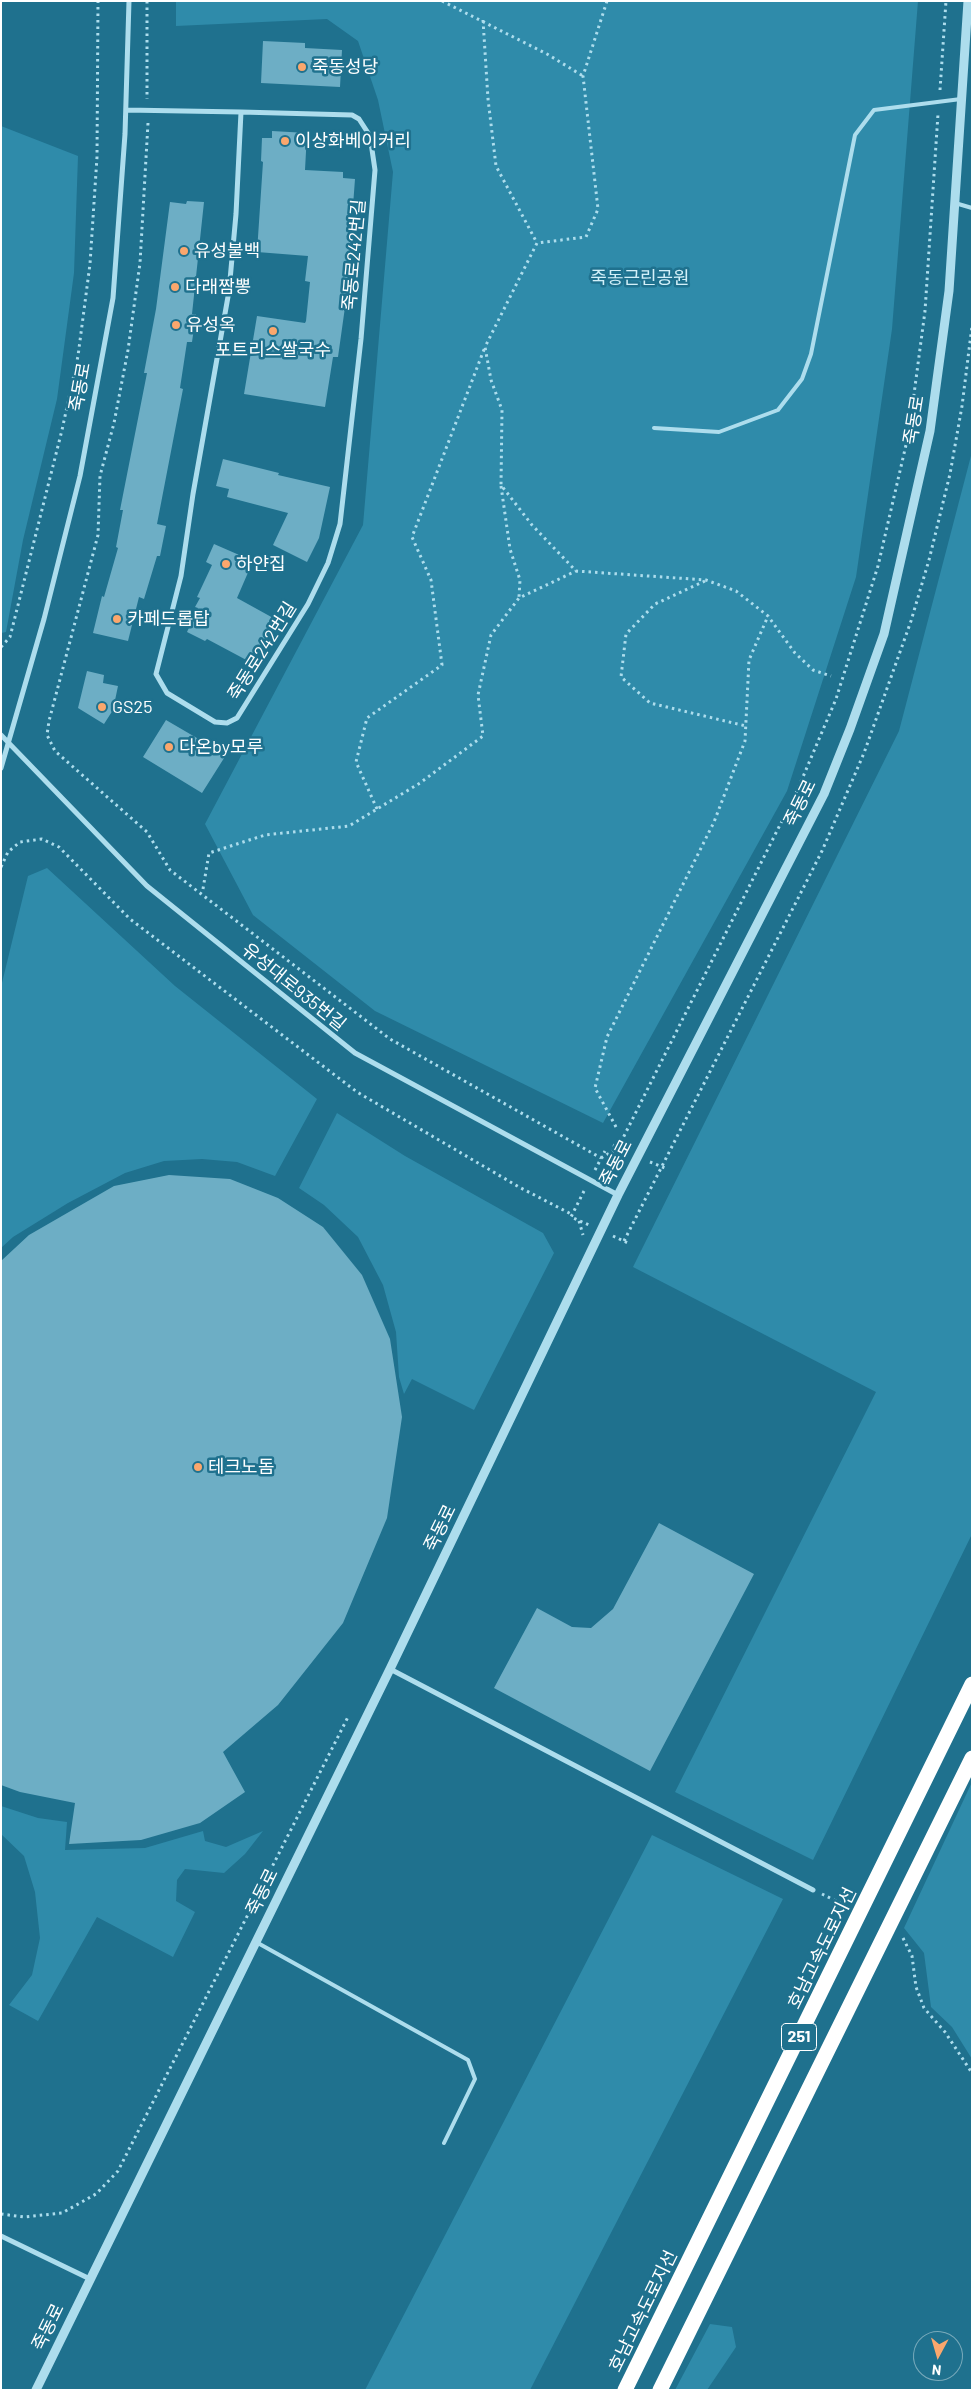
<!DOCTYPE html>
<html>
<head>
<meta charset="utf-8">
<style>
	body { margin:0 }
	#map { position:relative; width:973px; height:2391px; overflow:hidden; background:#1f718e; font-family:Barlow,sans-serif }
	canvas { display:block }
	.frame { position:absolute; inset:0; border:2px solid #fff; pointer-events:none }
	.north { position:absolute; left:913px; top:2331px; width:50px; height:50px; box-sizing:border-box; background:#1f718e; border:1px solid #79aabb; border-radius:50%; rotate:186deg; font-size:14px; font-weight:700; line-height:20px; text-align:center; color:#fff }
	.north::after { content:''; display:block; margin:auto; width:18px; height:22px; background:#fba76d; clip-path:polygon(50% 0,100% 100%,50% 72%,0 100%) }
</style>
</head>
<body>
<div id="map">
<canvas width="973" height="2391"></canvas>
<div class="frame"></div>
<div class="north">N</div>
</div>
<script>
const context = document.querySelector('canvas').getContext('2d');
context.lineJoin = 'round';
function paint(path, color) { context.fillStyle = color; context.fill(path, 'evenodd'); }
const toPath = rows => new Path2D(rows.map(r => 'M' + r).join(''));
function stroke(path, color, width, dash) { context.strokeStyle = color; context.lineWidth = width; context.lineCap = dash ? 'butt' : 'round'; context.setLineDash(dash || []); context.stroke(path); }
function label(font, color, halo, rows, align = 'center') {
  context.font = font + ' Barlow,"Noto Sans KR",sans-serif'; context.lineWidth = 5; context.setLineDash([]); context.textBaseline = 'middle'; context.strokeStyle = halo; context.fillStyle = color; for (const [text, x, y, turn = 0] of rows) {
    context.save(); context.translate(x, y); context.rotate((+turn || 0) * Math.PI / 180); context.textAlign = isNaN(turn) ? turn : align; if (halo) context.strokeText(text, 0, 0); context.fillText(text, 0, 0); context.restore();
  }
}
const green = toPath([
	[176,1,918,1,892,329,856,577,787,791,603,1123,375,1011,253,915,205,824,363,525,393,172,378,100,358,41,327,19,176,26],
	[1,126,78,156,74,273,57,399,23,540,6,632,1,633],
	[972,452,972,1534,813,1860,675,1792,876,1392,633,1267,899,731],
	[47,868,175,986,317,1099,275,1176,237,1162,202,1159,164,1161,125,1173,68,1203,13,1237,1,1248,1,987,28,876],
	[337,1113,405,1156,543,1233,554,1253,474,1410,412,1379,404,1394,399,1377,396,1332,383,1285,358,1237,324,1205,299,1188],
	[972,1782,972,2059,952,2027,931,2007,924,1953,904,1928],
	[1,1806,38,1818,67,1822,65,1850,145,1848,203,1831,205,1841,226,1847,263,1831,245,1854,224,1873,185,1869,177,1880,176,1901,195,1912,173,1957,97,1917,38,2021,9,2005,32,1975,40,1938,35,1892,24,1856,1,1834],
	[652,1835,783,1899,530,2390,365,2390],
	[710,2324,732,2327,736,2347,707,2390,675,2390]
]);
const building = toPath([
	[263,41,305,43,305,48,342,50,340,87,261,83],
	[272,131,307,133,305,170,343,172,343,178,355,179,346,300,338,357,333,357,325,407,244,394,257,316,305,323,306,321,310,282,305,281,308,256,257,252,263,162,261,161,262,138,272,138],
	[187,201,204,202,192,314,196,314,192,342,187,342,180,388,183,389,157,524,166,526,160,556,157,556,144,599,139,597,128,641,93,633,102,596,104,597,118,548,116,547,123,510,120,510,147,373,144,373,156,309,170,202,186,204],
	[223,459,279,473,278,475,330,487,319,538,307,562,273,545,288,513,227,497,229,489,216,486],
	[214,544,253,561,237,598,275,619,252,663,207,639,205,641,187,632,198,608,195,607,200,598,197,597,212,565,206,562],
	[87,671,104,675,103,683,118,686,113,710,104,724,78,708],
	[166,720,226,755,202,793,143,757],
	[169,1175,230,1179,278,1198,323,1227,362,1275,390,1339,402,1417,387,1518,343,1623,278,1705,223,1752,245,1792,200,1823,141,1840,69,1844,75,1803,20,1792,1,1785,1,1261,29,1235,114,1186],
	[659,1523,754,1574,650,1771,494,1688,537,1608,572,1627,591,1628,613,1609]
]);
const path = toPath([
	[147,1,147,99],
	[442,1,547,54,583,76],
	[607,1,583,76,598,209,586,237,537,243,485,347,491,380,502,410,501,485,532,525,576,571,706,580,736,591,768,616,795,653,813,670,831,676],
	[483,20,488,99,496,166,537,243],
	[940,90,946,1],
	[148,123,140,263,128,350,114,423,100,476,98,535,49,721,47,735,55,751,147,832,170,870,390,1039,601,1158],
	[501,486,510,549,520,580,519,597],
	[705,581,655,604,626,634,621,677,650,703,746,726],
	[1,647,10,637,62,430,78,356,90,264,97,157,98,1],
	[377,809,356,762,367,718,442,665,431,580,412,537,485,347],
	[1,867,8,852,20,842,42,839,59,847,130,919,357,1092,519,1187,573,1215],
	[203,889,209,853,265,835,349,826,420,783,483,736,478,695,491,635,519,598,576,571],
	[616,1127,595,1088,607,1037,714,822,745,741,749,660,768,616],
	[613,1145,626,1151],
	[601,1158,618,1148,797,791,836,699,878,566,909,432,925,311,938,114],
	[650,1162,665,1168],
	[595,1170,605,1151],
	[584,1191,571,1217,589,1225],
	[579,1221,583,1235],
	[613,1236,628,1243],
	[624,1241,822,851,864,753,911,621,929,560,950,474,962,406,972,326],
	[822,1894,842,1904],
	[903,1938,912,1956,916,1987,924,2008,945,2032,972,2073],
	[1,2214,24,2217,62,2213,96,2194,118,2171,348,1717]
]);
const service = toPath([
	[955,203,972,208],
	[654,428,719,432,778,410,802,379,811,354,855,135,874,110,961,99],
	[256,1942,468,2060,475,2079,444,2143]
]);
const minor = toPath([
	[126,110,241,112,236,214,229,291,193,494,181,576,156,674,167,693,215,722,227,723,237,718,308,604,328,563,340,524,361,339,375,170,370,136,359,119,352,115,241,112],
	[1,735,147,886,355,1053,618,1195],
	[1,768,44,619,80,476,113,298,125,134,129,1],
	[390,1669,813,1890],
	[1,2236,90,2279]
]);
const tertiary = toPath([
	[36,2390,390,1669,618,1195,824,794,850,729,884,634,930,431,949,291,968,1]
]);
const motorway = toPath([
	[625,2390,972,1684],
	[660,2390,972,1758]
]);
const markers = [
	[302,67,5,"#fba76d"],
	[285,141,5,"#fba76d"],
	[184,251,5,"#fba76d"],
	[175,287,5,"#fba76d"],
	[176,325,5,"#fba76d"],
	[273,331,5,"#fba76d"],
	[226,564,5,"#fba76d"],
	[117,619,5,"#fba76d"],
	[102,707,5,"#fba76d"],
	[169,747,5,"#fba76d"],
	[198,1467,5,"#fba76d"]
];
const shields = [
	[799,2037,35]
];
const shieldNames = [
	["251",799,2037]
];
const poiNames = [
	["죽동성당",312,67],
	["이상화베이커리",295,141],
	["유성불백",194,251],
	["다래짬뽕",185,287],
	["유성옥",186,325],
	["포트리스쌀국수",273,350,"center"],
	["하얀집",236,564],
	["카페드롭탑",127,619],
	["GS25",112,707],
	["다온by모루",179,747],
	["테크노돔",208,1467]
];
const streetNames = [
	["죽동로242번길",354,255,-85],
	["죽동로",80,387,-80],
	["죽동로",914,420,-81],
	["죽동로242번길",262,651,-58],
	["죽동로",800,803,-64],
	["유성대로935번길",294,987,39],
	["죽동로",616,1163,-63],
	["죽동로",440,1528,-64],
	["죽동로",262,1892,-64],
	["호남고속도로지선",822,1948,-64],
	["호남고속도로지선",643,2311,-64],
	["죽동로",48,2327,-64]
];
const parkNames = [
	["죽동근린공원",640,278]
];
paint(green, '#2f8baa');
paint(building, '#6daec5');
stroke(path, '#addded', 3, [2.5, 4]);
stroke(service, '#addded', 4);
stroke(minor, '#addded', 5);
stroke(tertiary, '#addded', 9);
stroke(motorway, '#fff', 15);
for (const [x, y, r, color] of markers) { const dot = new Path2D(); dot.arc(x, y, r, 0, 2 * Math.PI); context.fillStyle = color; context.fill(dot); stroke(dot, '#1f718e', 2); }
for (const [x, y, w] of shields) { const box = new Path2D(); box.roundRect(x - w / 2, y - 13.5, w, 27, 4); context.fillStyle = '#1f718e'; context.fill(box); stroke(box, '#fff', 1); }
label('bold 16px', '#fff', null, shieldNames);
label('18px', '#fff', '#1f718e', poiNames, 'left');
label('18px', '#fff', '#1f718e', streetNames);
label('18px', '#d3f0f9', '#1f718e', parkNames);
</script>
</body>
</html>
